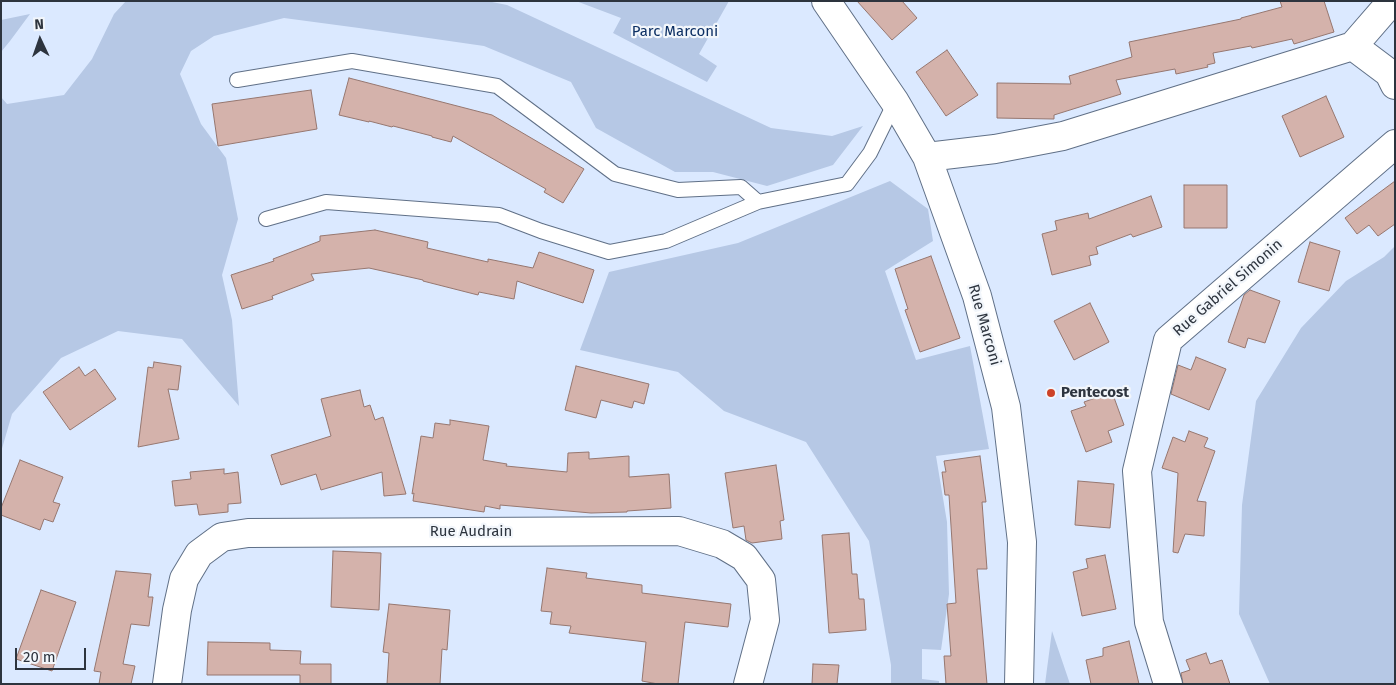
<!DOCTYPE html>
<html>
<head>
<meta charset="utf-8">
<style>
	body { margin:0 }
	#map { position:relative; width:1396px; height:685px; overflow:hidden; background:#dbe9ff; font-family:"Fira Sans",sans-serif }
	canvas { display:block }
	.frame { position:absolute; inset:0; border:2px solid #2d343e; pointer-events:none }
	.north { position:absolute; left:15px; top:15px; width:50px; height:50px; -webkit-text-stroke:4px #f2f6fb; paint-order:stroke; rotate:357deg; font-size:14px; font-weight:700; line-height:20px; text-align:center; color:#2d343e }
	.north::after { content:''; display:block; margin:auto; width:18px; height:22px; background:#2d343e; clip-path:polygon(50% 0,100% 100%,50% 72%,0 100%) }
	.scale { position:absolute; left:15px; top:648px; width:71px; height:22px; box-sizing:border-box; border:2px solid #2d343e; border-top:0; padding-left:6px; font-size:15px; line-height:18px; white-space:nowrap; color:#2d343e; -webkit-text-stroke:4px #f2f6fb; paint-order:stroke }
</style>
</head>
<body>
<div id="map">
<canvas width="1396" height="685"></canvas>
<div class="frame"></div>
<div class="north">N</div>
<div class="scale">20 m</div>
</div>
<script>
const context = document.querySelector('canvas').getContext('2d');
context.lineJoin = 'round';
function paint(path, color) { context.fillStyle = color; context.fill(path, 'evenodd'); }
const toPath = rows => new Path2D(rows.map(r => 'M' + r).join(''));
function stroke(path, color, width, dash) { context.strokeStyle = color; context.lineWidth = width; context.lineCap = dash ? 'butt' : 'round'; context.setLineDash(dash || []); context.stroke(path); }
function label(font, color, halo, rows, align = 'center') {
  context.font = font + ' "Fira Sans",sans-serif'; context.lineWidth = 4.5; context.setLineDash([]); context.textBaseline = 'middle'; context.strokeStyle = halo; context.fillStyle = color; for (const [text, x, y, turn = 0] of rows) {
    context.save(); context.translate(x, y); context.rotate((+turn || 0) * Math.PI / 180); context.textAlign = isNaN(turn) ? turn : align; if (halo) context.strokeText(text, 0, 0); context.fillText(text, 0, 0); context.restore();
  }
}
const green = toPath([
	[126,1,487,1,507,5,771,128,832,136,863,126,833,165,767,186,713,172,675,172,596,128,571,82,484,46,359,28,284,18,214,36,191,51,180,74,201,124,226,158,238,219,222,275,232,320,239,406,182,339,118,331,61,358,12,414,1,452,1,97,7,104,64,95,92,59,114,14],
	[576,1,729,1,699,54,717,66,707,82,613,33,621,18],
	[30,14,10,41,1,52,1,20],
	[890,181,928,209,933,241,885,271,916,360,970,346,989,449,936,456,947,522,949,594,941,650,922,649,922,679,939,681,939,684,891,684,891,665,869,541,806,442,724,411,678,372,580,350,609,272,738,243],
	[1395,246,1395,684,1270,684,1239,614,1242,505,1256,401,1301,328,1346,281,1384,257],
	[1052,631,1070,684,1045,684]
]);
const building = toPath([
	[857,1,902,1,917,18,892,40,857,1],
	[1280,1,1324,1,1334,32,1294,44,1292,39,1252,48,1251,46,1213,53,1215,63,1207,65,1208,67,1176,74,1175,69,1116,80,1121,94,1054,115,1054,119,997,118,997,83,1071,84,1069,76,1132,57,1129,42,1241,19,1241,18,1282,7,1280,1],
	[947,50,978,95,946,116,916,72,947,50],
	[349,78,492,115,584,169,563,203,544,192,546,189,453,136,451,142,432,137,432,136,393,126,392,127,369,121,369,122,339,115,349,78],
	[311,90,317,129,218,146,212,104,311,90],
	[1326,96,1344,137,1300,157,1282,116,1326,96],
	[1395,181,1395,224,1378,236,1369,225,1357,234,1345,218,1395,181],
	[1184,185,1227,185,1227,228,1184,228,1184,185],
	[1151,196,1162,227,1133,237,1131,234,1096,247,1098,254,1089,256,1091,265,1052,275,1042,234,1057,230,1055,221,1088,213,1089,219,1151,196],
	[375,230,428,242,427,248,488,262,488,259,533,268,539,252,594,270,583,303,517,281,514,299,479,292,478,295,423,281,423,280,369,268,311,274,314,280,272,296,273,299,242,309,231,275,274,261,273,259,320,241,320,236,375,230],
	[1310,242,1340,251,1329,291,1298,282,1310,242],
	[931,256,960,338,920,352,905,310,908,309,895,269,931,256],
	[1250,290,1280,301,1265,343,1248,338,1245,348,1228,342,1244,295,1250,290],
	[1090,303,1109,342,1074,360,1054,321,1090,303],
	[1196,357,1226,369,1209,410,1171,394,1178,365,1191,370,1196,357],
	[154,362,181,366,178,390,168,389,179,439,138,447,148,367,153,368,154,362],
	[576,366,649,384,644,404,634,401,632,408,601,400,596,418,565,410,576,366],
	[79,367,85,376,95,369,116,399,70,430,43,392,79,367],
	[360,390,364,407,370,405,375,420,383,417,406,494,384,496,382,472,321,490,316,474,281,485,271,455,331,436,321,399,360,390],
	[1112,392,1124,425,1108,431,1112,442,1086,452,1071,411,1086,406,1084,402,1112,392],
	[450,420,489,426,483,460,507,464,506,466,567,472,568,453,589,452,589,459,629,456,629,477,669,474,671,508,627,511,627,512,591,513,500,505,500,509,485,506,484,512,413,501,414,493,412,494,421,436,433,438,435,423,450,425,450,420],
	[1189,431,1208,438,1204,447,1215,451,1197,501,1206,502,1204,536,1185,534,1178,553,1173,552,1178,473,1162,468,1173,437,1185,442,1189,431],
	[980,456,986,502,982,502,987,569,977,569,987,684,946,684,944,656,951,656,947,604,956,603,949,495,945,495,942,472,946,472,944,461,980,456],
	[20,460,63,477,53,502,60,504,53,522,44,519,40,530,1,515,1,508,20,460],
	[776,465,784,520,780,521,782,539,752,543,746,540,744,526,733,528,725,473,776,465],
	[224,469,224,474,238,472,241,503,228,504,228,512,199,515,197,504,175,506,172,481,191,479,190,472,224,469],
	[1078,481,1114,484,1110,528,1075,525,1078,481],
	[849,533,852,574,857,574,859,599,864,599,866,630,829,633,822,535,849,533],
	[333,551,381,553,379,610,331,607,333,551],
	[1105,555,1116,609,1082,616,1073,572,1088,568,1086,559,1105,555],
	[547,568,587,573,586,578,642,585,642,593,731,604,728,627,685,622,678,684,658,684,642,681,646,642,569,633,571,626,550,624,552,612,541,611,547,568],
	[116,571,151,574,148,597,153,597,149,626,131,624,123,664,135,666,131,684,99,684,101,672,94,671,116,571],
	[41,590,76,602,52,671,16,659,41,590],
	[389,604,450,610,447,650,442,649,440,684,387,684,389,653,383,652,389,604],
	[1129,641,1139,684,1091,684,1086,660,1103,656,1103,648,1129,641],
	[208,642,270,643,270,650,301,651,300,664,331,664,331,684,300,684,300,675,207,675,208,642],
	[1206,653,1210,664,1222,660,1230,684,1183,684,1181,673,1190,670,1186,660,1206,653],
	[813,664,839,665,837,684,812,684,813,664]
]);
const lane = toPath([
	[237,80,352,61,497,86,615,174,678,190,741,187,758,202],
	[266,219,326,202,499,215,541,231,609,252,666,241,758,202,847,184,870,153,895,102]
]);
const street = toPath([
	[826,1,895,102,927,157,977,296,1006,407,1022,542,1019,684],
	[1353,46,1392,1],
	[927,157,995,149,1063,136,1353,46,1389,73,1395,85],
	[167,684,177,610,184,579,199,554,222,537,248,533,679,531,722,544,744,557,761,580,765,620,748,684],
	[1168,684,1149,622,1137,471,1168,340,1395,144]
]);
const markers = [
	[1051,393,5,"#cd4227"]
];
const parkNames = [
	["Parc Marconi",675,32]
];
const streetNames = [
	["Rue Gabriel Simonin",1228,288,-41],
	["Rue Marconi",984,325,74],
	["Rue Audrain",471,532]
];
const poiNames = [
	["Pentecost",1061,393]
];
paint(green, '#b6c8e5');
paint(building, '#d4b2ab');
stroke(building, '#967770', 1);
stroke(lane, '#607087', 16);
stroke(street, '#607087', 30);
stroke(lane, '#fff', 14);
stroke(street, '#fff', 28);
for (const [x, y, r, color] of markers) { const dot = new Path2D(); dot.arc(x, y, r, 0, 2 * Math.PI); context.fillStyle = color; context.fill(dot); stroke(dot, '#f2f6fb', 2); }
label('15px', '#0c2f63', '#f2f6fb', parkNames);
label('15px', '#2d343e', '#f2f6fb', streetNames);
label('bold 15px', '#2d343e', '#f2f6fb', poiNames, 'left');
</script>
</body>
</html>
